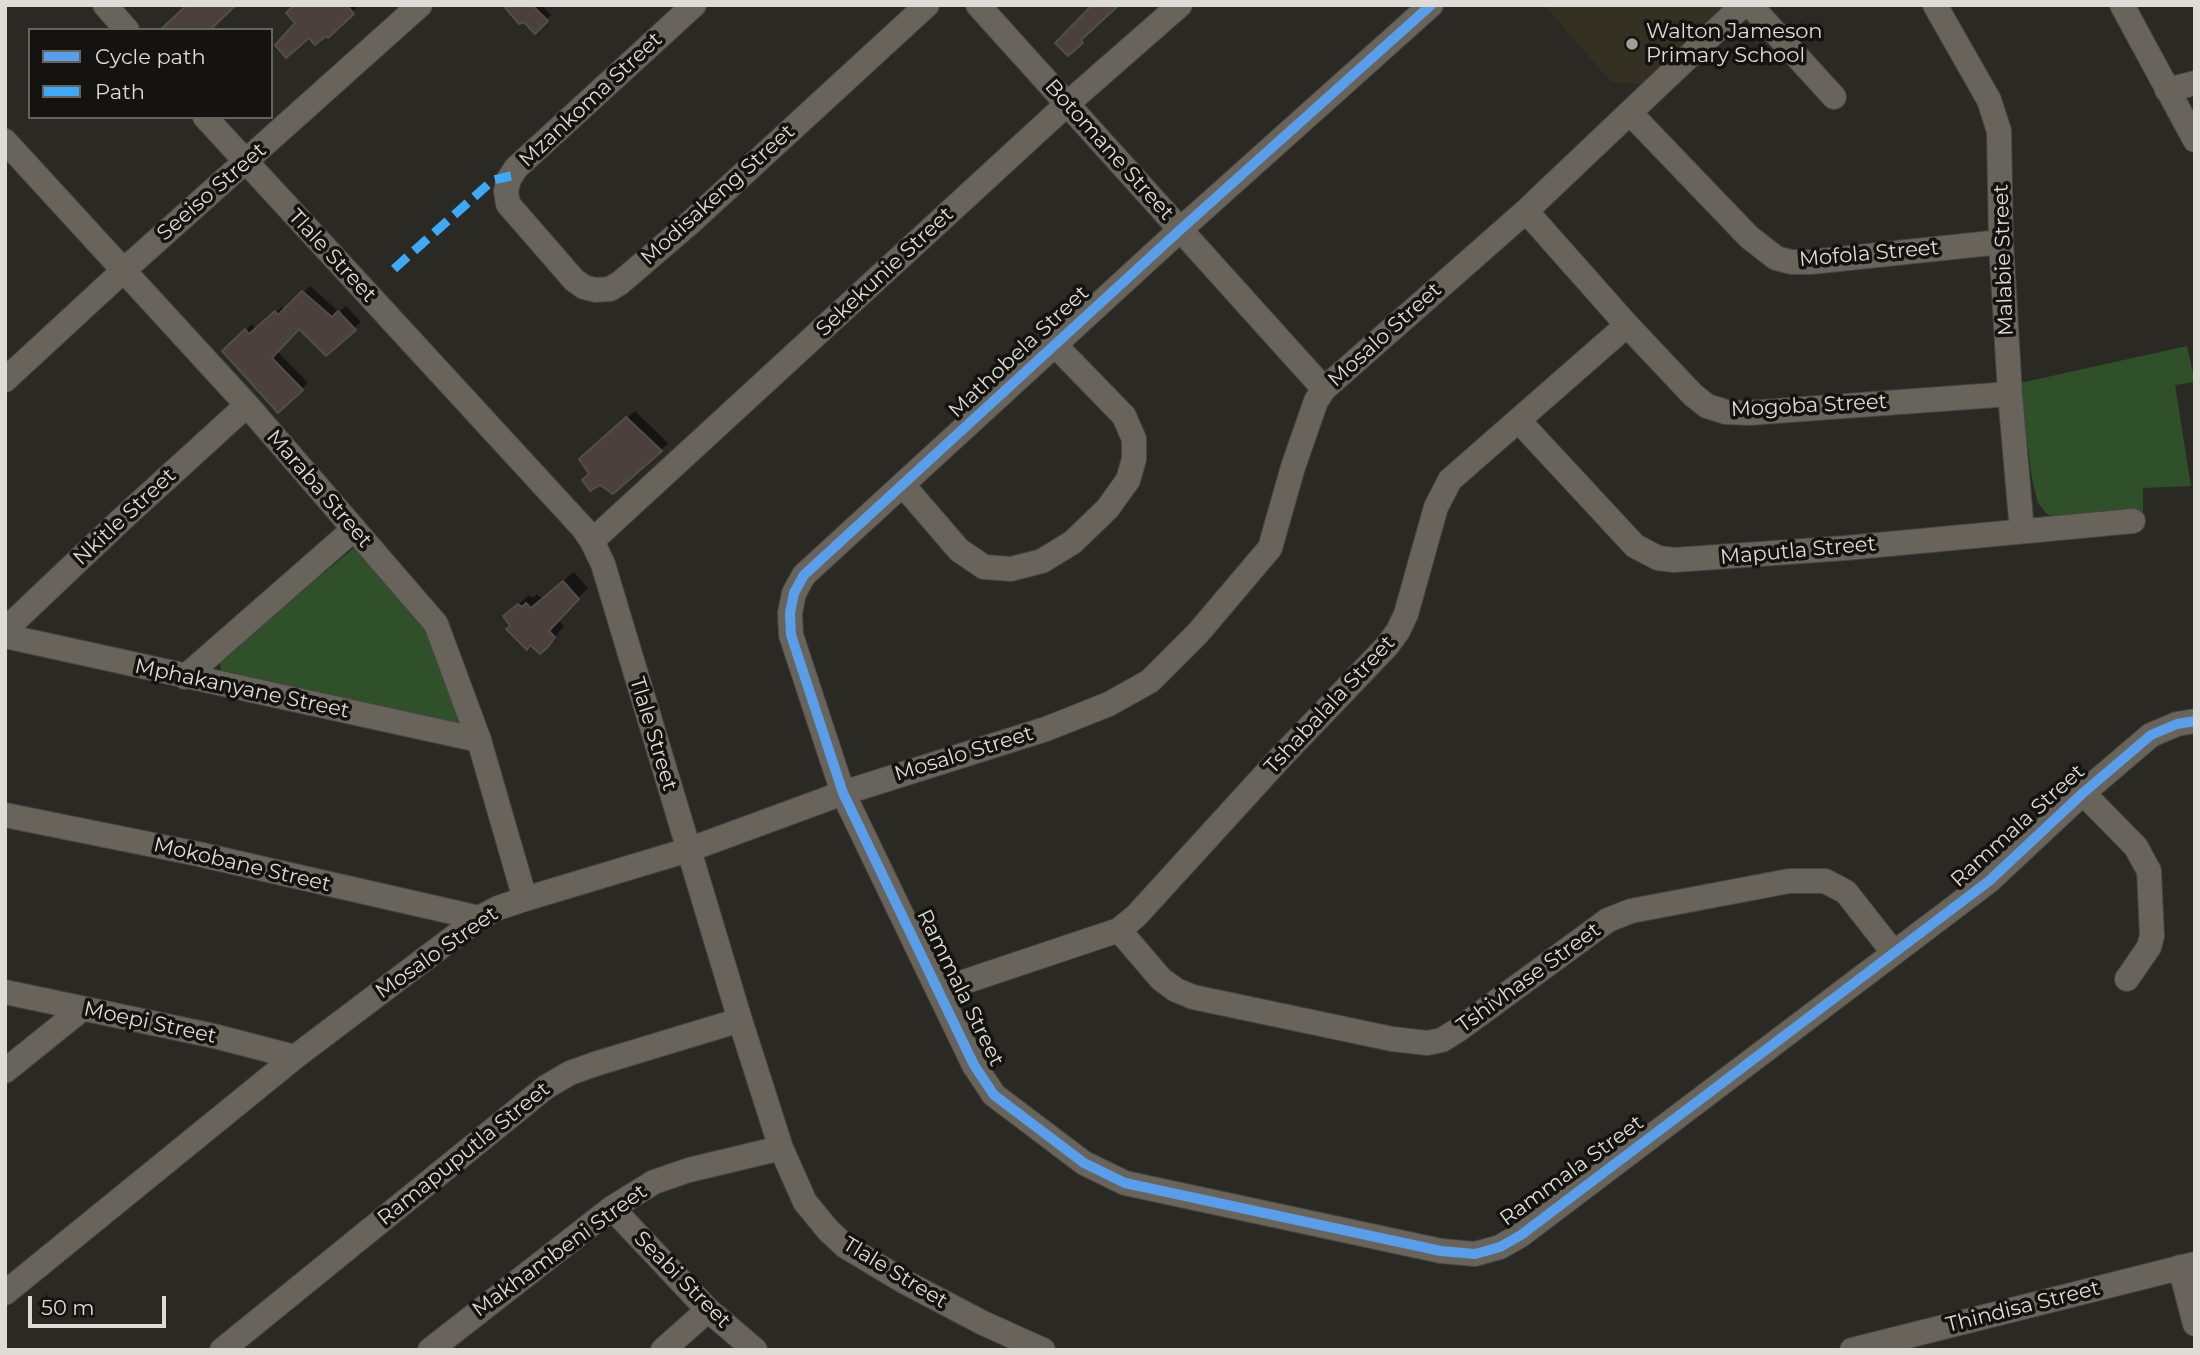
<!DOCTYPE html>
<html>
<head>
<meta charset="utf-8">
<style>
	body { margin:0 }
	#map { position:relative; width:2200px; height:1355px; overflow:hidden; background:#2a2924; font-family:Montserrat,sans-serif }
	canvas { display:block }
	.frame { position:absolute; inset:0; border:7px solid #dddcd6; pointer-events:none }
	.legend { position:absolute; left:28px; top:28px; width:245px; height:91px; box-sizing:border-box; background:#14130f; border:2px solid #64635f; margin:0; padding:9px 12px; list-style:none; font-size:21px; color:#dddcd6 }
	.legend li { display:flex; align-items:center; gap:14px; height:35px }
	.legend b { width:35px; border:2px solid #64635f }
	.scale { position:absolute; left:28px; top:1296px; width:138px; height:32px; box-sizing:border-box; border:4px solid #dddcd6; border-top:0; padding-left:9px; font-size:21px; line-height:24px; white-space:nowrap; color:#dddcd6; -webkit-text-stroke:5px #14130f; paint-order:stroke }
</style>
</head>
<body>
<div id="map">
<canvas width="2200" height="1355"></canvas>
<div class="frame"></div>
<ul class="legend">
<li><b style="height:9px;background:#5a9eea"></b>Cycle path</li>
<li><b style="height:9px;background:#3fa9f5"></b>Path</li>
</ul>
<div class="scale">50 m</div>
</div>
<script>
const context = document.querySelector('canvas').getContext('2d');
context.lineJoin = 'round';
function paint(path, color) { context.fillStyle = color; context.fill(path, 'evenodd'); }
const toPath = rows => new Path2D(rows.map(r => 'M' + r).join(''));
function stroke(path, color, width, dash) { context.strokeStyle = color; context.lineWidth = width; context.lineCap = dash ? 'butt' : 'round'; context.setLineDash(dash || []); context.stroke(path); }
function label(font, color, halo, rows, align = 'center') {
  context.font = font + ' Montserrat,sans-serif'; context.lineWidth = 7; context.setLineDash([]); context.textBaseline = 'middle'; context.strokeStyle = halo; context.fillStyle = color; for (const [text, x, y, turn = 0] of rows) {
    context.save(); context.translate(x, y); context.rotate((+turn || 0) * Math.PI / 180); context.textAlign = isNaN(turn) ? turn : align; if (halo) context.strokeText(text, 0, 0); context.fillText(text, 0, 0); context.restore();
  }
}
const built = toPath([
	[1544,5,1727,5,1643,84,1611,82]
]);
const green = toPath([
	[2187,346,2195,382,2175,385,2191,486,2143,488,2143,514,2055,519,2046,513,2038,503,2032,479,2020,383],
	[355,547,439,640,460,725,221,675,220,660]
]);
const shadow = toPath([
	[295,5,359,5,328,36,297,23],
	[508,5,541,5,551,15,535,31],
	[310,286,339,312,346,306,361,322,326,353,299,327,277,351,308,383,302,389,224,351,252,324,256,329,282,307,285,310],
	[635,411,668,443,661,450,600,483,590,473,589,452],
	[574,572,588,588,558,620,564,626,547,646,531,643,511,626,505,616,529,595,533,598,537,594,542,599]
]);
const building = toPath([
	[187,5,236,5,210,30,160,30,187,5],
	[294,5,347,5,354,14,328,38,326,36,315,45,309,38,286,58,275,45,295,23,286,13,294,5],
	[503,5,532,5,548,21,535,34,524,22,519,24,503,5],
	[1092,5,1119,5,1081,40,1083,43,1068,56,1055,43,1092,5],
	[302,291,332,317,338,311,356,330,326,356,299,329,272,358,303,390,278,413,222,351,245,329,249,334,275,311,278,315,302,291],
	[626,417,662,451,613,494,600,485,590,491,582,480,589,474,579,459,626,417],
	[563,581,579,599,549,631,555,637,548,647,540,654,530,645,527,650,506,629,510,626,503,616,518,604,522,607,526,603,531,608,563,581]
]);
const minor = toPath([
	[105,5,127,30],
	[694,5,516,168,509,179,506,191,508,204,574,280,584,287,595,290,610,289,620,283,691,222,927,5],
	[978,5,1324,389],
	[1431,5,1181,229,804,575,794,593,790,613,791,635,843,793,974,1065,994,1095,1084,1163,1125,1183,1441,1251,1475,1254,1500,1247,1521,1235,1989,881,2083,793,2151,735,2177,724,2195,721],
	[1750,5,1834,97],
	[1935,5,1989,100,1999,131,2001,242,2010,394,2022,531],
	[2122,5,2195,140],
	[2167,90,2195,83],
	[1630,113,1749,237,1776,258,1791,262,1811,262,2001,242],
	[205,117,583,528,592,541,603,564,740,1020,781,1148,805,1202,828,1230,845,1246,905,1282,983,1323,1043,1350],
	[5,141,247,405,436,624,479,740,525,899],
	[1526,211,1627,325,1693,395,1707,406,1726,412,1749,413,2010,394],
	[5,380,123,271,420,5],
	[1519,421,1635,546,1658,558,1674,560,1846,548,2133,521],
	[903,485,959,550,984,567,1011,569,1042,561,1073,542,1108,508,1128,480,1134,459,1134,439,1124,416,1055,345],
	[592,541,1067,104,1180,5],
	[5,630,121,520,247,405],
	[5,636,479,740],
	[185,677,354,529],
	[2083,793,2136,847,2149,871,2152,936,2149,947,2127,979],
	[5,815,198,854,479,918],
	[1119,930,1161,979,1176,990,1193,997,1392,1039,1427,1043,1442,1040,1458,1030,1608,920,1631,911,1789,881,1825,881,1846,892,1893,952],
	[940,990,1119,930,1136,916,1282,756,1387,646,1398,631,1406,614,1436,507,1450,480,1627,325],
	[5,992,214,1036,295,1057],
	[5,1071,82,1009],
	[612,1208,708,1310,755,1350],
	[2180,1267,2195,1324],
	[5,1293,295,1057,479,918,498,908,525,899,688,850,843,793,1046,729,1109,704,1150,681,1198,633,1270,548,1293,467,1316,401,1324,389,1526,211,1743,5],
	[222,1350,546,1087,570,1073,595,1064,740,1020],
	[430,1350,612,1208,654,1182,689,1170,781,1148],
	[663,1350,708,1310],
	[1852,1350,2195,1264]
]);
const quiet = toPath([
	[394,269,493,180,511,176]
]);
const cycleway = toPath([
	[1431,5,1181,229,804,575,794,593,790,613,791,635,843,793,974,1065,994,1095,1084,1163,1125,1183,1441,1251,1475,1254,1500,1247,1521,1235,1989,881,2083,793,2151,735,2177,724,2195,721]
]);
const markers = [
	[1632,44,7,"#9e9d98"]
];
const poiNames = [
	["Walton Jameson",1646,32],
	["Primary School",1646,56]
];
const streetNames = [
	["Mzankoma Street",591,100,-43],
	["Botomane Street",1109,150,48],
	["Seeiso Street",212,192,-41],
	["Modisakeng Street",718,195,-42],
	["Mofola Street",1869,254,-5],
	["Tlale Street",332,256,47],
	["Malabie Street",2004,260,-92],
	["Sekekunie Street",885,272,-43],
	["Mosalo Street",1385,335,-42],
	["Mathobela Street",1019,352,-43],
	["Mogoba Street",1809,406,-3],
	["Maraba Street",319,489,49],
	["Nkitle Street",125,517,-43],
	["Maputla Street",1798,551,-5],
	["Mphakanyane Street",242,689,12],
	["Tshabalala Street",1330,705,-47],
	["Tlale Street",653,734,73],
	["Mosalo Street",964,754,-17],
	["Rammala Street",2018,826,-42],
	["Mokobane Street",242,865,13],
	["Mosalo Street",437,953,-35],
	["Tshivhase Street",1529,978,-36],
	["Rammala Street",960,988,64],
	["Moepi Street",150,1023,12],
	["Ramapuputla Street",464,1154,-39],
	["Rammala Street",1572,1171,-36],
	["Makhambeni Street",560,1251,-36],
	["Tlale Street",895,1273,31],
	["Seabi Street",682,1280,45],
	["Thindisa Street",2023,1307,-14]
];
paint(built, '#343022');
paint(green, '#30502a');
paint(shadow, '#0007');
paint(building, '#4b403b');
stroke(building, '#504d4b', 2);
stroke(minor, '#464541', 26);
stroke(minor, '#68645c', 24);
stroke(quiet, '#3fa9f5', 9, [18, 9]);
stroke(cycleway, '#5a9eea', 10);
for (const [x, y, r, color] of markers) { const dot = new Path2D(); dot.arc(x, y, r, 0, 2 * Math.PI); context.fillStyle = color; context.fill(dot); stroke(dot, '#14130f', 2.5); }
label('21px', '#dddcd6', '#14130f', poiNames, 'left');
label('21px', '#dddcd6', '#14130f', streetNames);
</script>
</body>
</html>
